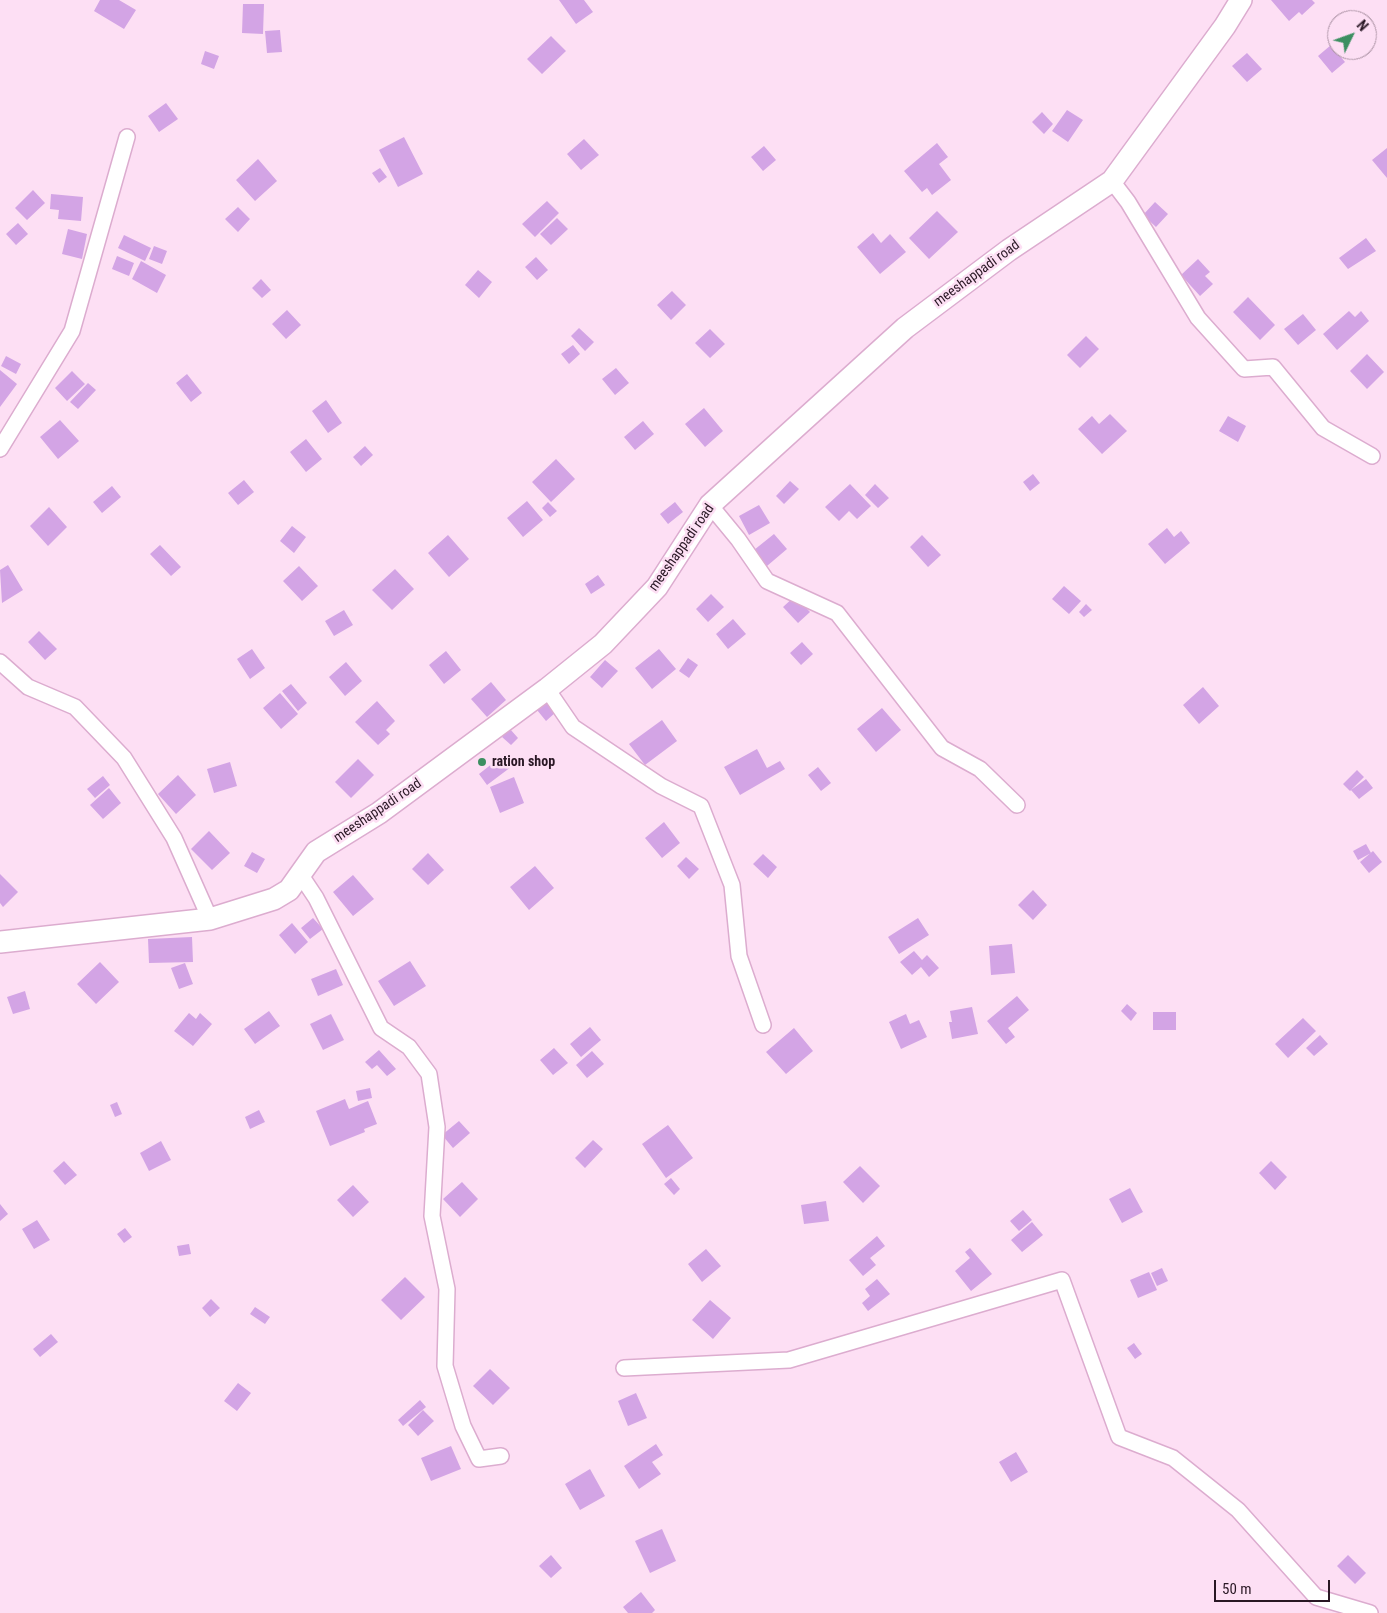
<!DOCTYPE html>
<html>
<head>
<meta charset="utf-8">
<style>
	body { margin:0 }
	#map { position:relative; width:1387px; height:1613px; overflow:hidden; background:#fddff4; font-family:"Roboto Condensed",sans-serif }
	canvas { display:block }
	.north { position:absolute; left:1327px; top:10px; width:50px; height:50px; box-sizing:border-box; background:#fddff4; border:1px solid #a88fa1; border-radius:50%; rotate:48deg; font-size:14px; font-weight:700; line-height:20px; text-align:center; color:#291724 }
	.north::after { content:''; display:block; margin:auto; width:18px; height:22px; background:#3c8f61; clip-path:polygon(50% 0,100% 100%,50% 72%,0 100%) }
	.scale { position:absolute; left:1214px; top:1580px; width:116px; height:22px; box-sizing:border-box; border:2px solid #291724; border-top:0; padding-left:6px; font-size:15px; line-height:18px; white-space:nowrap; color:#291724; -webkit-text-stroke:4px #fddff4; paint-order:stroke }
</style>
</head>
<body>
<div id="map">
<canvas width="1387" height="1613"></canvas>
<div class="north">N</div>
<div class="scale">50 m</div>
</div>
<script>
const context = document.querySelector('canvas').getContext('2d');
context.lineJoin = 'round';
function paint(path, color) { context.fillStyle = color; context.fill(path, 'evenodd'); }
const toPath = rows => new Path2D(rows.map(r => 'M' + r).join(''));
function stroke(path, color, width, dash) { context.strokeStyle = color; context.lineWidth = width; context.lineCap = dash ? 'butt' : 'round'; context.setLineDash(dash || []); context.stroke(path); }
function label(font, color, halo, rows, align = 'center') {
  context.font = font + ' "Roboto Condensed",sans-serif'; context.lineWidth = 5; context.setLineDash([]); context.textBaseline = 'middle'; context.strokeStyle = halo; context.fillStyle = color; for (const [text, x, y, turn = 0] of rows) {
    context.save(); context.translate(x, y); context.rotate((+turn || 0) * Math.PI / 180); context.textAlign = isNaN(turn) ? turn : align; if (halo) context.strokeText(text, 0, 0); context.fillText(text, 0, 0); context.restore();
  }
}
const building = toPath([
	[100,0,119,0,136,10,124,29,94,11],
	[559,0,584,0,593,12,576,24],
	[1271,0,1312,0,1315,3,1302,15,1299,12,1289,21],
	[243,4,264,4,263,34,242,33],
	[280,30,282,52,267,53,265,31],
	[551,36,566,51,542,74,527,59],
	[1331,45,1345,62,1332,73,1318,56],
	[205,51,219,56,214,69,201,64],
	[1247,53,1262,69,1247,82,1232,66],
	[166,103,178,119,159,132,148,116],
	[1067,110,1083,120,1068,142,1052,131],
	[1042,112,1053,124,1044,134,1032,122],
	[404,137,423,174,398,187,379,150],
	[584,139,599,155,581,170,567,154],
	[937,143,948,157,939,164,951,180,932,195,927,188,922,192,904,171],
	[764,146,776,160,763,171,751,157],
	[1387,148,1387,178,1372,160],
	[258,159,277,181,255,201,236,180],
	[380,168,387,177,379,183,372,173],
	[33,190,45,203,27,220,15,208],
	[51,194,83,197,81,221,58,219,59,210,50,209],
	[547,201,559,213,535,237,522,224],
	[1155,202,1168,214,1156,227,1143,215],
	[238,207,250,219,238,232,225,219],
	[937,211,958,232,929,259,909,238],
	[557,218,568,229,551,245,540,234],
	[18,223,28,234,16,245,6,234],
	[68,229,87,234,82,259,62,254],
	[873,233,881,243,890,234,906,252,880,274,857,247],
	[124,235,151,248,145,261,118,248],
	[1366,238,1376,251,1348,269,1339,258],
	[154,246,167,251,162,264,149,259],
	[117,256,134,263,129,276,112,269],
	[536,257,548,270,537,280,525,267],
	[1198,259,1210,272,1205,276,1213,284,1200,296,1181,275],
	[141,261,166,275,157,293,132,279],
	[478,270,492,282,479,298,465,285],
	[261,279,271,290,262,298,252,288],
	[672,291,686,305,671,320,657,305],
	[1248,297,1275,325,1260,340,1233,312],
	[287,310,301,325,286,339,272,324],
	[1349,311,1355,317,1361,311,1369,321,1337,350,1323,334],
	[1303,314,1316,330,1298,345,1284,329],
	[579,328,594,342,585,351,571,336],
	[710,329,725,344,710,358,695,343],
	[1086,336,1099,349,1080,368,1067,355],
	[573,345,580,354,569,364,561,354],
	[1367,354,1384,372,1367,389,1350,371],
	[6,356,21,364,16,374,1,366],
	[616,368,629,383,615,395,602,379],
	[0,370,17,384,0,407],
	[72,371,85,384,67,401,55,388],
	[187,374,202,393,191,402,176,383],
	[88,383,96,390,78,409,70,402],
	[326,400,342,423,328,433,312,411],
	[704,408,723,431,705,447,685,424],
	[1110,414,1127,431,1102,454,1078,429,1092,416,1099,424],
	[1228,416,1246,426,1238,442,1219,431],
	[60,420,79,441,58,459,40,437],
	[643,421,654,434,635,450,624,437],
	[306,439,322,459,306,472,290,452],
	[365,446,373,455,361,466,353,457],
	[556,459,575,479,551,502,532,482],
	[1033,474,1040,483,1030,491,1023,482],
	[244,480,254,492,238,505,228,493],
	[790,481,799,489,784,504,776,496],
	[850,484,871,506,857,519,849,511,839,521,825,507],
	[875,484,889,498,878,508,865,495],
	[112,486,121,497,102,513,93,502],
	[527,501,543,520,523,537,507,518],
	[548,502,557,511,550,517,542,508],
	[675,502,683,512,668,524,660,514],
	[759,505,770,523,749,535,739,516],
	[49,507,67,527,48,546,30,526],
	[292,526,306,537,294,553,280,541],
	[1167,528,1174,537,1181,531,1190,543,1165,564,1148,544],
	[774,534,787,549,767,566,754,550],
	[448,535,469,559,449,577,428,553],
	[922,535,941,555,928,567,910,547],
	[160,545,181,567,171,576,150,554],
	[8,565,23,590,2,603,0,570],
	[299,566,318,586,302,601,283,581],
	[395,569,414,589,392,610,372,590],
	[598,575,605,585,591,594,585,584],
	[1064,586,1081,601,1069,614,1052,599],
	[711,594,724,607,708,622,696,609],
	[795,596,810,612,798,623,783,607],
	[1086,604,1092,610,1084,617,1079,612],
	[344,610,353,625,334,636,325,621],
	[733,619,746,634,728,649,716,634],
	[39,631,57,649,45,660,28,642],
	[802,642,813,654,801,665,790,653],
	[252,649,265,668,250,679,237,659],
	[659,649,676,669,652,689,635,668],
	[446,651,461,670,444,684,429,665],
	[688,658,698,665,689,678,679,671],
	[605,660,618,671,602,688,590,677],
	[346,662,362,681,345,696,329,677],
	[491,682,506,700,487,717,471,699],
	[291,684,307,703,298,711,282,691],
	[1203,687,1219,706,1199,724,1183,705],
	[280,693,298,714,281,729,263,708],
	[377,701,395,721,386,730,390,734,378,745,355,722],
	[547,701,556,712,546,721,537,710],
	[882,708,901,730,876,752,857,729],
	[662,720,677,741,645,765,629,744],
	[510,729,518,738,511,745,502,737],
	[757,749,767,768,780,761,785,769,740,795,724,767],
	[502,756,511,767,487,785,479,774],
	[358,759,374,775,351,798,335,782],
	[230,762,237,786,214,793,207,769],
	[818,767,831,783,821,791,808,775],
	[1357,770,1364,777,1350,791,1343,784],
	[178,775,196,795,176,814,158,794],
	[103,776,110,785,95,798,87,789],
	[514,777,524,803,500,813,490,787],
	[1366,779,1373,788,1359,799,1351,790],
	[109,788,121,803,103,819,90,805],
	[664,822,680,843,662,858,645,838],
	[209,831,230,853,212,870,191,849],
	[1366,844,1371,853,1358,860,1353,851],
	[1373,851,1382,862,1369,873,1360,862],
	[252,852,265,859,257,873,244,866],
	[428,853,444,870,428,885,412,869],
	[763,854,777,867,768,878,753,864],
	[686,857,699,869,689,879,677,866],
	[535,866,554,888,529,910,510,887],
	[0,874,18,892,3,907,0,903],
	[353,875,374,899,353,916,333,892],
	[1033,890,1047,905,1033,920,1018,905],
	[313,918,323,929,310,939,301,928],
	[918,918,929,935,899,954,888,937],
	[292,923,308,942,295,954,279,935],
	[192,937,193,962,149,963,148,939],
	[1012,944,1015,973,991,975,989,946],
	[914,951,922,960,927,955,939,968,929,977,921,967,912,975,900,962],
	[410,961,426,986,394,1006,378,981],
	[100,962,119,982,96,1004,77,984],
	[185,963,193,984,179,989,171,968],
	[336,969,343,985,318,996,311,979],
	[25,991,30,1009,13,1014,7,997],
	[1017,996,1029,1010,1008,1028,1015,1037,1006,1044,987,1021],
	[1127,1004,1137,1013,1131,1021,1121,1011],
	[972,1007,978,1034,952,1039,949,1022,952,1022,950,1011],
	[269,1011,280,1026,255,1044,244,1029],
	[1153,1012,1176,1012,1176,1030,1153,1030],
	[189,1013,196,1019,200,1013,212,1024,193,1046,174,1031],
	[331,1014,344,1040,323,1050,310,1024],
	[906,1014,910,1024,919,1020,927,1037,901,1049,889,1022],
	[1303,1018,1316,1031,1288,1058,1275,1044],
	[590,1027,601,1040,581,1057,570,1044],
	[794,1028,813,1051,786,1074,766,1052],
	[1320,1035,1328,1044,1314,1056,1306,1048],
	[554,1048,568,1063,553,1075,540,1060],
	[379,1050,396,1069,387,1076,377,1065,372,1069,365,1062],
	[592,1051,604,1064,587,1078,576,1065],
	[370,1088,372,1098,358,1101,356,1091],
	[345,1099,349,1109,368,1101,377,1124,364,1129,365,1132,330,1146,316,1111],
	[117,1102,122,1114,115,1117,110,1105],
	[259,1110,265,1122,250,1129,245,1117],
	[459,1121,470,1133,453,1148,442,1135],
	[668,1125,693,1158,666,1178,642,1144],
	[593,1140,603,1149,585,1168,575,1158],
	[161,1141,171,1160,149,1171,140,1153],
	[64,1161,77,1175,65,1185,53,1171],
	[1271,1161,1287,1177,1275,1190,1259,1173],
	[860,1166,880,1186,863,1203,843,1182],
	[671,1178,680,1189,674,1195,664,1184],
	[462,1182,478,1199,460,1217,443,1199],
	[353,1185,369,1202,353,1217,337,1200],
	[1130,1188,1143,1212,1122,1223,1109,1199],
	[826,1201,829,1221,804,1224,801,1205],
	[0,1204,8,1214,0,1221],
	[1023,1210,1032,1220,1019,1231,1010,1221],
	[37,1220,50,1240,34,1249,22,1229],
	[1032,1222,1043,1235,1022,1252,1011,1240],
	[125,1228,132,1237,124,1243,117,1234],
	[877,1236,885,1246,870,1258,876,1265,863,1276,849,1260],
	[189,1244,191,1254,179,1256,177,1246],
	[970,1248,992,1274,971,1291,955,1271,970,1258,965,1252],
	[706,1249,721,1266,702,1282,688,1264],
	[1162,1268,1168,1281,1157,1286,1151,1273],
	[1149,1272,1157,1290,1138,1298,1130,1280],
	[405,1277,425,1297,401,1320,381,1300],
	[877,1279,890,1294,868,1311,862,1303,870,1296,865,1289],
	[211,1299,220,1308,210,1317,202,1308],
	[710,1300,731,1318,713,1339,692,1320],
	[255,1307,270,1317,265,1324,250,1314],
	[51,1334,58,1342,40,1357,33,1349],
	[1134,1343,1142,1354,1135,1359,1127,1348],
	[490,1369,510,1388,493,1405,473,1386],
	[238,1383,251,1393,237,1411,224,1401],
	[636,1393,647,1418,628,1426,618,1401],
	[420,1400,426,1407,403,1426,398,1420],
	[423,1410,434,1421,418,1436,408,1425],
	[656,1444,663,1455,652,1462,661,1474,639,1489,624,1466],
	[451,1446,461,1469,431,1481,421,1458],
	[1016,1452,1028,1472,1011,1482,999,1462],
	[590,1469,605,1496,580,1510,565,1484],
	[662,1529,676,1561,650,1573,635,1541],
	[551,1555,562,1568,551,1578,539,1566],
	[1348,1555,1366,1573,1355,1584,1337,1566],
	[641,1592,655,1610,652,1613,628,1613,623,1607]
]);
const street = toPath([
	[1112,181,1128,202,1198,318,1244,369,1273,367,1323,428,1372,456],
	[0,449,72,331,127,137],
	[710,505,738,539,767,581,837,613,942,748,980,769,1017,805],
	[0,662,28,687,75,707,124,758,174,838,210,919],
	[547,689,573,727,661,786,701,806,732,885,739,956,763,1025],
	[300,874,316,898,381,1028,409,1047,429,1074,437,1127,432,1216,447,1289,445,1366,463,1426,479,1459,501,1456],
	[624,1368,789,1360,1062,1280,1119,1437,1173,1458,1238,1510,1316,1597,1370,1613]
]);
const secondary = toPath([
	[0,942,210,919,274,899,289,890,316,852,379,813,547,689,603,644,657,587,710,505,905,328,1009,250,1112,181,1225,26,1241,0]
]);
const markers = [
	[482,762,5,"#3c8f61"]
];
const streetNames = [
	["meeshappadi road",977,274,-36],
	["meeshappadi road",682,548,-55],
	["meeshappadi road",378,811,-34]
];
const poiNames = [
	["ration shop",492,762]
];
paint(building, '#d3a4e5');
stroke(street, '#dcaccf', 18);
stroke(secondary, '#dcaccf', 24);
stroke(street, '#fff', 15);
stroke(secondary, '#fff', 21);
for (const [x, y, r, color] of markers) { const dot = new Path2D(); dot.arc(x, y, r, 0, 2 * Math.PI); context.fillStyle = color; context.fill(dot); stroke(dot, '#fddff4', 2); }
label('14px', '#291724', '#fddff4', streetNames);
label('bold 14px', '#291724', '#fddff4', poiNames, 'left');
</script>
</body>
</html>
